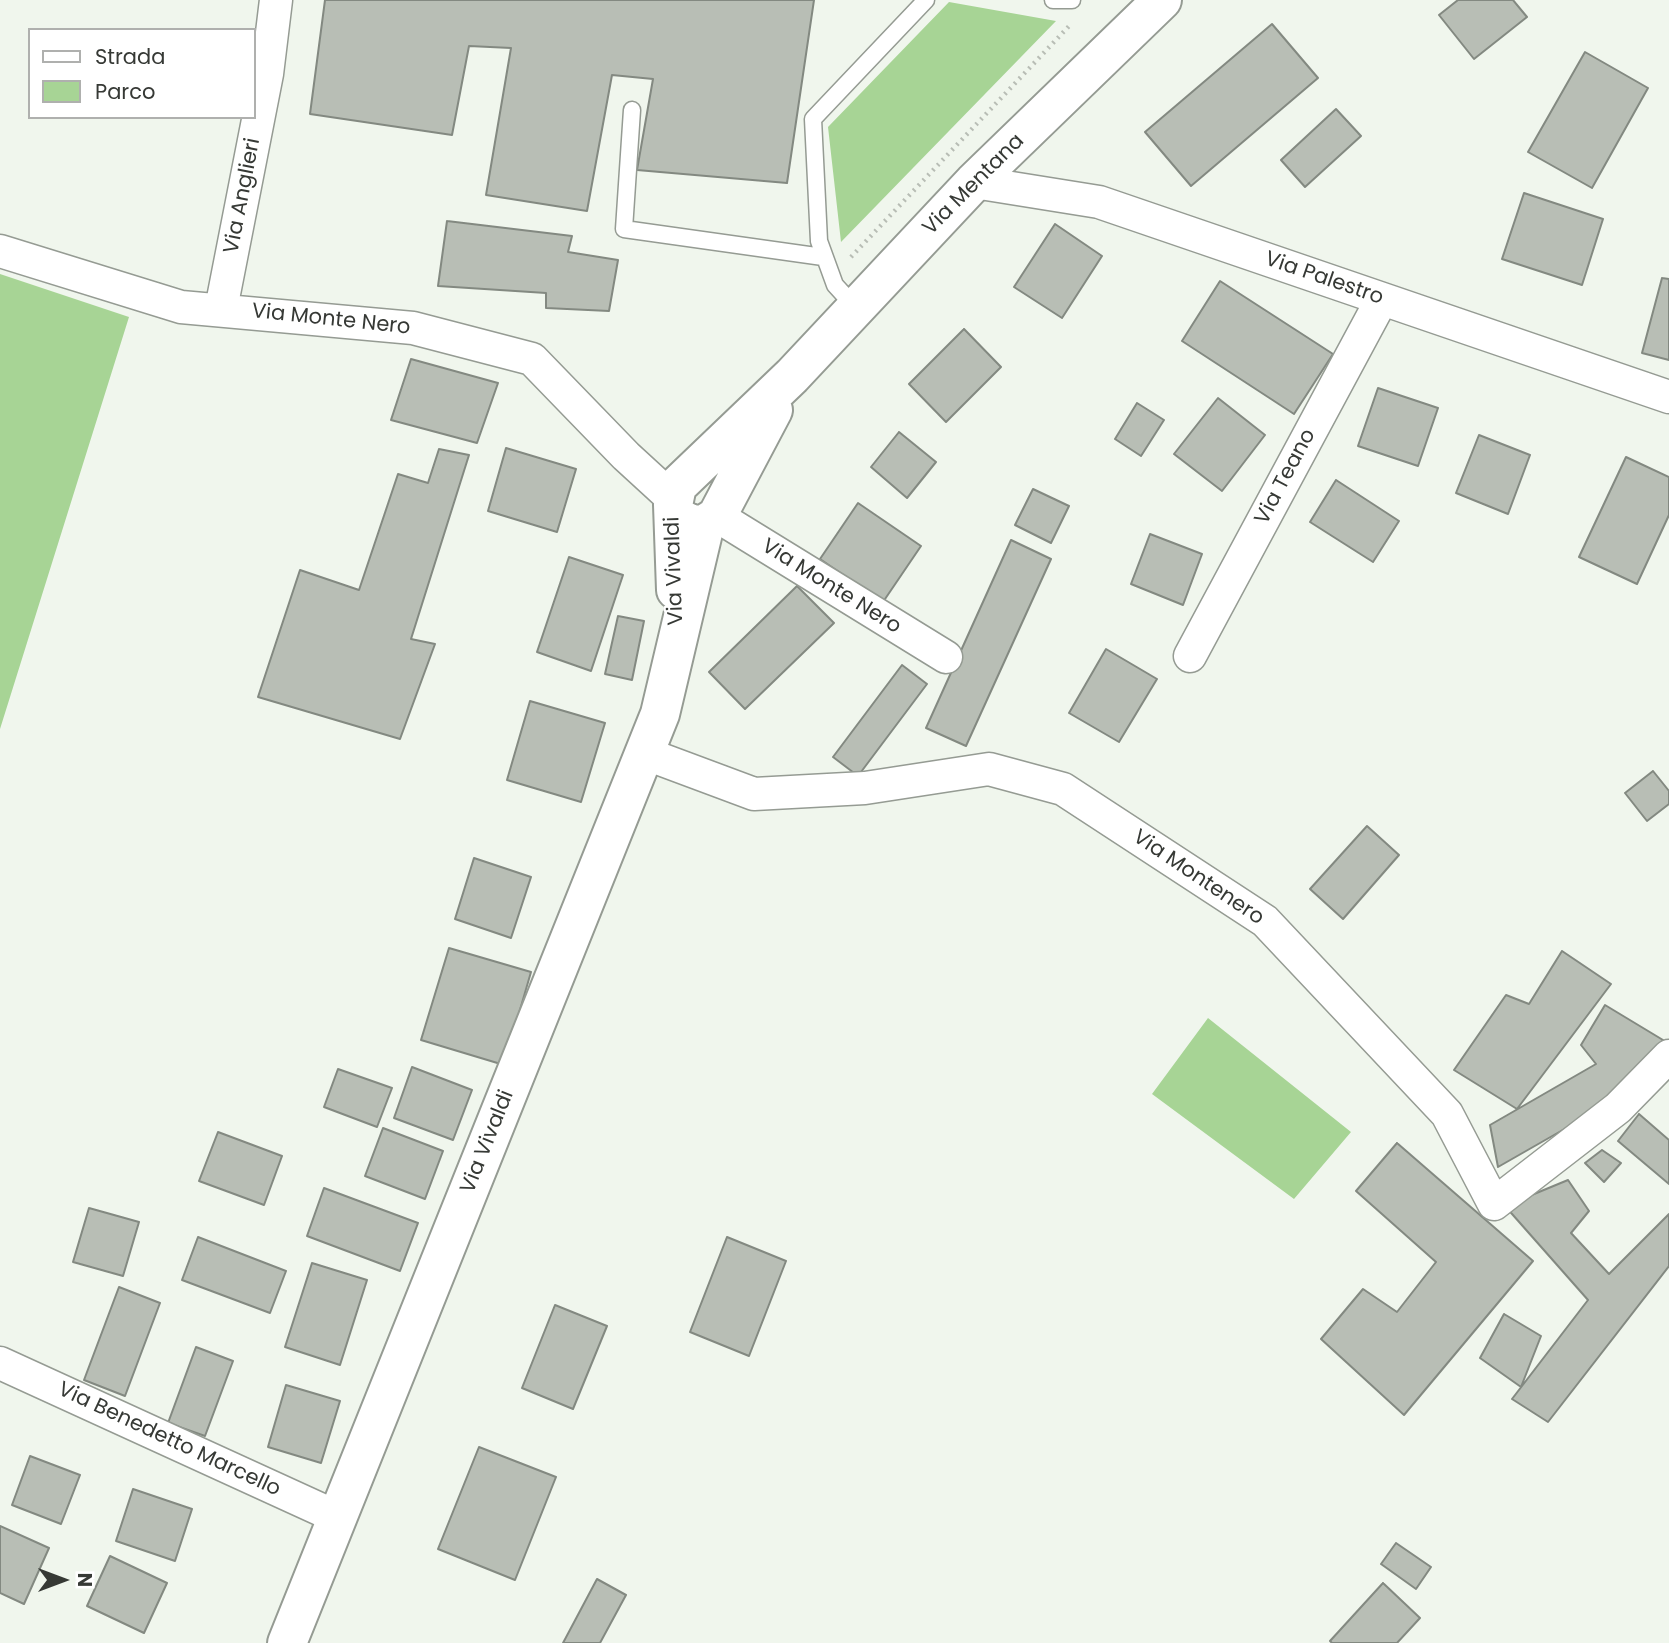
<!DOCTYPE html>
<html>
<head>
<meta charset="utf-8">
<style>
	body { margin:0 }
	#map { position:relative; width:1669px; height:1643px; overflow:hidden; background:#f0f6ed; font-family:Poppins,sans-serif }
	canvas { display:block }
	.legend { position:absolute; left:28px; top:28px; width:228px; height:91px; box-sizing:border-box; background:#fff; border:2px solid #afb0ae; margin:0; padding:9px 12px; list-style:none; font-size:21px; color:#363935 }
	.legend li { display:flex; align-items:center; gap:14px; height:35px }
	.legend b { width:35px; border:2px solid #afb0ae }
	.north { position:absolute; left:28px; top:1545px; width:70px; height:70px; -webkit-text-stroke:5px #fff; paint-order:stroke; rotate:90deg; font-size:19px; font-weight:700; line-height:28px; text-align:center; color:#363935 }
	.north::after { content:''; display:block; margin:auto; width:24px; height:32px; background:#363935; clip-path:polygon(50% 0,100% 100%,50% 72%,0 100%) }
</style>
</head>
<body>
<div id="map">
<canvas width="1669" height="1643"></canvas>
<ul class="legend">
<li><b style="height:9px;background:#fff"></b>Strada</li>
<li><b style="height:19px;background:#a7d495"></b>Parco</li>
</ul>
<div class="north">N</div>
</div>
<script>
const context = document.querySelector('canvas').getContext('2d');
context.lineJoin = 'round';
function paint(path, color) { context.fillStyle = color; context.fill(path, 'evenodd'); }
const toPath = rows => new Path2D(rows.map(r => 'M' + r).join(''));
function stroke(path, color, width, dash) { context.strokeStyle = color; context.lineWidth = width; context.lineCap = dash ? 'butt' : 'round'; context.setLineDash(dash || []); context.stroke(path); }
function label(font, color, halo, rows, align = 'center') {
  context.font = font + ' Poppins,sans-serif'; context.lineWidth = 5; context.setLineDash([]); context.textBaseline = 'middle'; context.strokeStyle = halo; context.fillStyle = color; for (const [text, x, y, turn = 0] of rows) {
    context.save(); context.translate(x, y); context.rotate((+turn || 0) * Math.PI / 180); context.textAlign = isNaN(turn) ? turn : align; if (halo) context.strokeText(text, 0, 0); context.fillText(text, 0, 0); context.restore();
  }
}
const green = toPath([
	[949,2,1056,21,841,242,828,127],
	[0,274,129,317,0,729],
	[1208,1018,1351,1132,1294,1199,1152,1094]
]);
const building = toPath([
	[325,0,814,0,787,183,637,170,653,79,612,75,587,211,486,195,511,48,469,46,452,135,310,114,325,0],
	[1458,0,1513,0,1527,17,1474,59,1439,15,1458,0],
	[1272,24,1318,78,1191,186,1145,132,1272,24],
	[1585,52,1648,88,1592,188,1528,152,1585,52],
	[1336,109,1361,136,1305,187,1281,160,1336,109],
	[1524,193,1603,219,1582,285,1502,259,1524,193],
	[447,221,572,236,568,252,618,260,609,311,546,308,546,293,438,286,447,221],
	[1055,224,1102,256,1062,318,1014,287,1055,224],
	[1662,278,1669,279,1669,360,1642,353,1662,278],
	[1220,281,1333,354,1294,414,1182,341,1220,281],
	[964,329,1001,367,946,422,909,384,964,329],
	[411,359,498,383,477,443,391,420,411,359],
	[1378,388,1438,408,1418,466,1358,446,1378,388],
	[1218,398,1265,435,1222,491,1174,454,1218,398],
	[1137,403,1164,420,1141,456,1115,439,1137,403],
	[899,432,936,462,907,498,871,467,899,432],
	[1479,435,1530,455,1508,514,1456,493,1479,435],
	[506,448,576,469,557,532,488,511,506,448],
	[439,449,469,455,411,639,435,644,400,739,258,697,300,570,359,590,398,474,428,483,439,449],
	[1626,457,1669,477,1669,515,1637,584,1579,557,1626,457],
	[1336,480,1399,521,1373,562,1310,522,1336,480],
	[1033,489,1069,506,1051,543,1015,525,1033,489],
	[858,503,921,546,883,602,820,559,858,503],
	[1150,534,1202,554,1183,605,1131,584,1150,534],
	[1011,540,1051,559,966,746,926,728,1011,540],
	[569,557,623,575,591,671,537,652,569,557],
	[797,586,834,623,745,709,709,672,797,586],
	[618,616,644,621,632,680,605,674,618,616],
	[1106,649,1157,679,1119,742,1069,713,1106,649],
	[902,665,927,684,858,776,833,757,902,665],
	[530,701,605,723,581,802,507,780,530,701],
	[1653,771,1669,791,1669,804,1647,821,1625,793,1653,771],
	[1367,826,1399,855,1343,919,1310,889,1367,826],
	[474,858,531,877,511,938,455,919,474,858],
	[449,948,531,972,504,1065,421,1040,449,948],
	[1562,951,1611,984,1517,1109,1454,1070,1506,995,1529,1004,1562,951],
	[1605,1005,1663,1040,1617,1099,1498,1167,1490,1125,1596,1064,1581,1045,1605,1005],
	[412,1067,472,1090,453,1140,394,1118,412,1067],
	[338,1069,392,1088,377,1127,324,1107,338,1069],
	[1639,1114,1669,1140,1669,1184,1618,1141,1639,1114],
	[383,1128,443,1151,425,1199,365,1176,383,1128],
	[218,1132,282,1156,264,1205,199,1181,218,1132],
	[1397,1143,1533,1261,1404,1415,1321,1339,1363,1289,1397,1312,1436,1262,1356,1191,1397,1143],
	[1602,1150,1621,1163,1604,1182,1585,1163,1602,1150],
	[1568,1180,1589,1211,1571,1233,1609,1274,1669,1214,1669,1266,1548,1422,1512,1399,1588,1300,1505,1206,1568,1180],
	[324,1188,418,1223,400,1271,307,1236,324,1188],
	[89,1208,139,1222,123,1276,73,1262,89,1208],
	[198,1237,286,1271,270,1313,182,1280,198,1237],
	[727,1237,786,1261,749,1356,690,1332,727,1237],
	[312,1263,367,1280,340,1365,285,1347,312,1263],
	[119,1287,160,1303,125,1396,84,1380,119,1287],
	[555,1305,607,1326,573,1409,522,1388,555,1305],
	[1504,1314,1541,1336,1521,1387,1480,1358,1504,1314],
	[196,1347,233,1361,205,1436,168,1423,196,1347],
	[286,1385,340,1401,321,1463,268,1447,286,1385],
	[479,1447,556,1477,515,1580,438,1549,479,1447],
	[30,1456,80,1475,61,1524,12,1505,30,1456],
	[133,1489,192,1509,175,1561,116,1541,133,1489],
	[0,1526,49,1548,24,1604,0,1593,0,1526],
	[1396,1543,1431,1567,1416,1589,1381,1564,1396,1543],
	[110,1556,167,1583,144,1633,87,1606,110,1556],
	[597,1579,626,1595,600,1643,563,1643,597,1579],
	[1383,1583,1420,1618,1397,1643,1332,1643,1330,1641,1383,1583]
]);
const path = toPath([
	[851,257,1071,24]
]);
const lane = toPath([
	[1053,0,1072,0],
	[632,110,624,229,823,257],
	[856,308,835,285,819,241,813,119,926,0]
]);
const street = toPath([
	[974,182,1099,202,1669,397],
	[0,251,181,307,413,328,532,359,626,456,674,500],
	[221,309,267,74,276,0],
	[717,516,946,657],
	[1190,656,1382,299],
	[644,753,754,794,865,788,989,769,1063,789,1265,921,1447,1114,1494,1204,1618,1108,1669,1056],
	[0,1363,337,1517]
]);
const secondary = toPath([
	[681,519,693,525,705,524,717,516,773,410],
	[676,590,673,505,677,486,792,376,974,182,1162,0],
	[287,1643,660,714,705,524]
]);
const streetNames = [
	["Via Mentana",974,185,-45],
	["Via Anglieri",243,196,-79],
	["Via Palestro",1324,279,19],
	["Via Monte Nero",331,320,6],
	["Via Teano",1286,477,-62],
	["Via Vivaldi",675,571,-92],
	["Via Monte Nero",831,587,32],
	["Via Montenero",1198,878,34],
	["Via Vivaldi",488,1142,-68],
	["Via Benedetto Marcello",169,1440,25]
];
paint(green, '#a7d495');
paint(building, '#b8beb5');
stroke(building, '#838981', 2);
stroke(lane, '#959b93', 19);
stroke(street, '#959b93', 35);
stroke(secondary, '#959b93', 42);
stroke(path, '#b8bdb5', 4.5, [2, 5]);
stroke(lane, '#fff', 16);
stroke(street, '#fff', 32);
stroke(secondary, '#fff', 38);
label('21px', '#363935', '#fff', streetNames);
</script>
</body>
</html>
